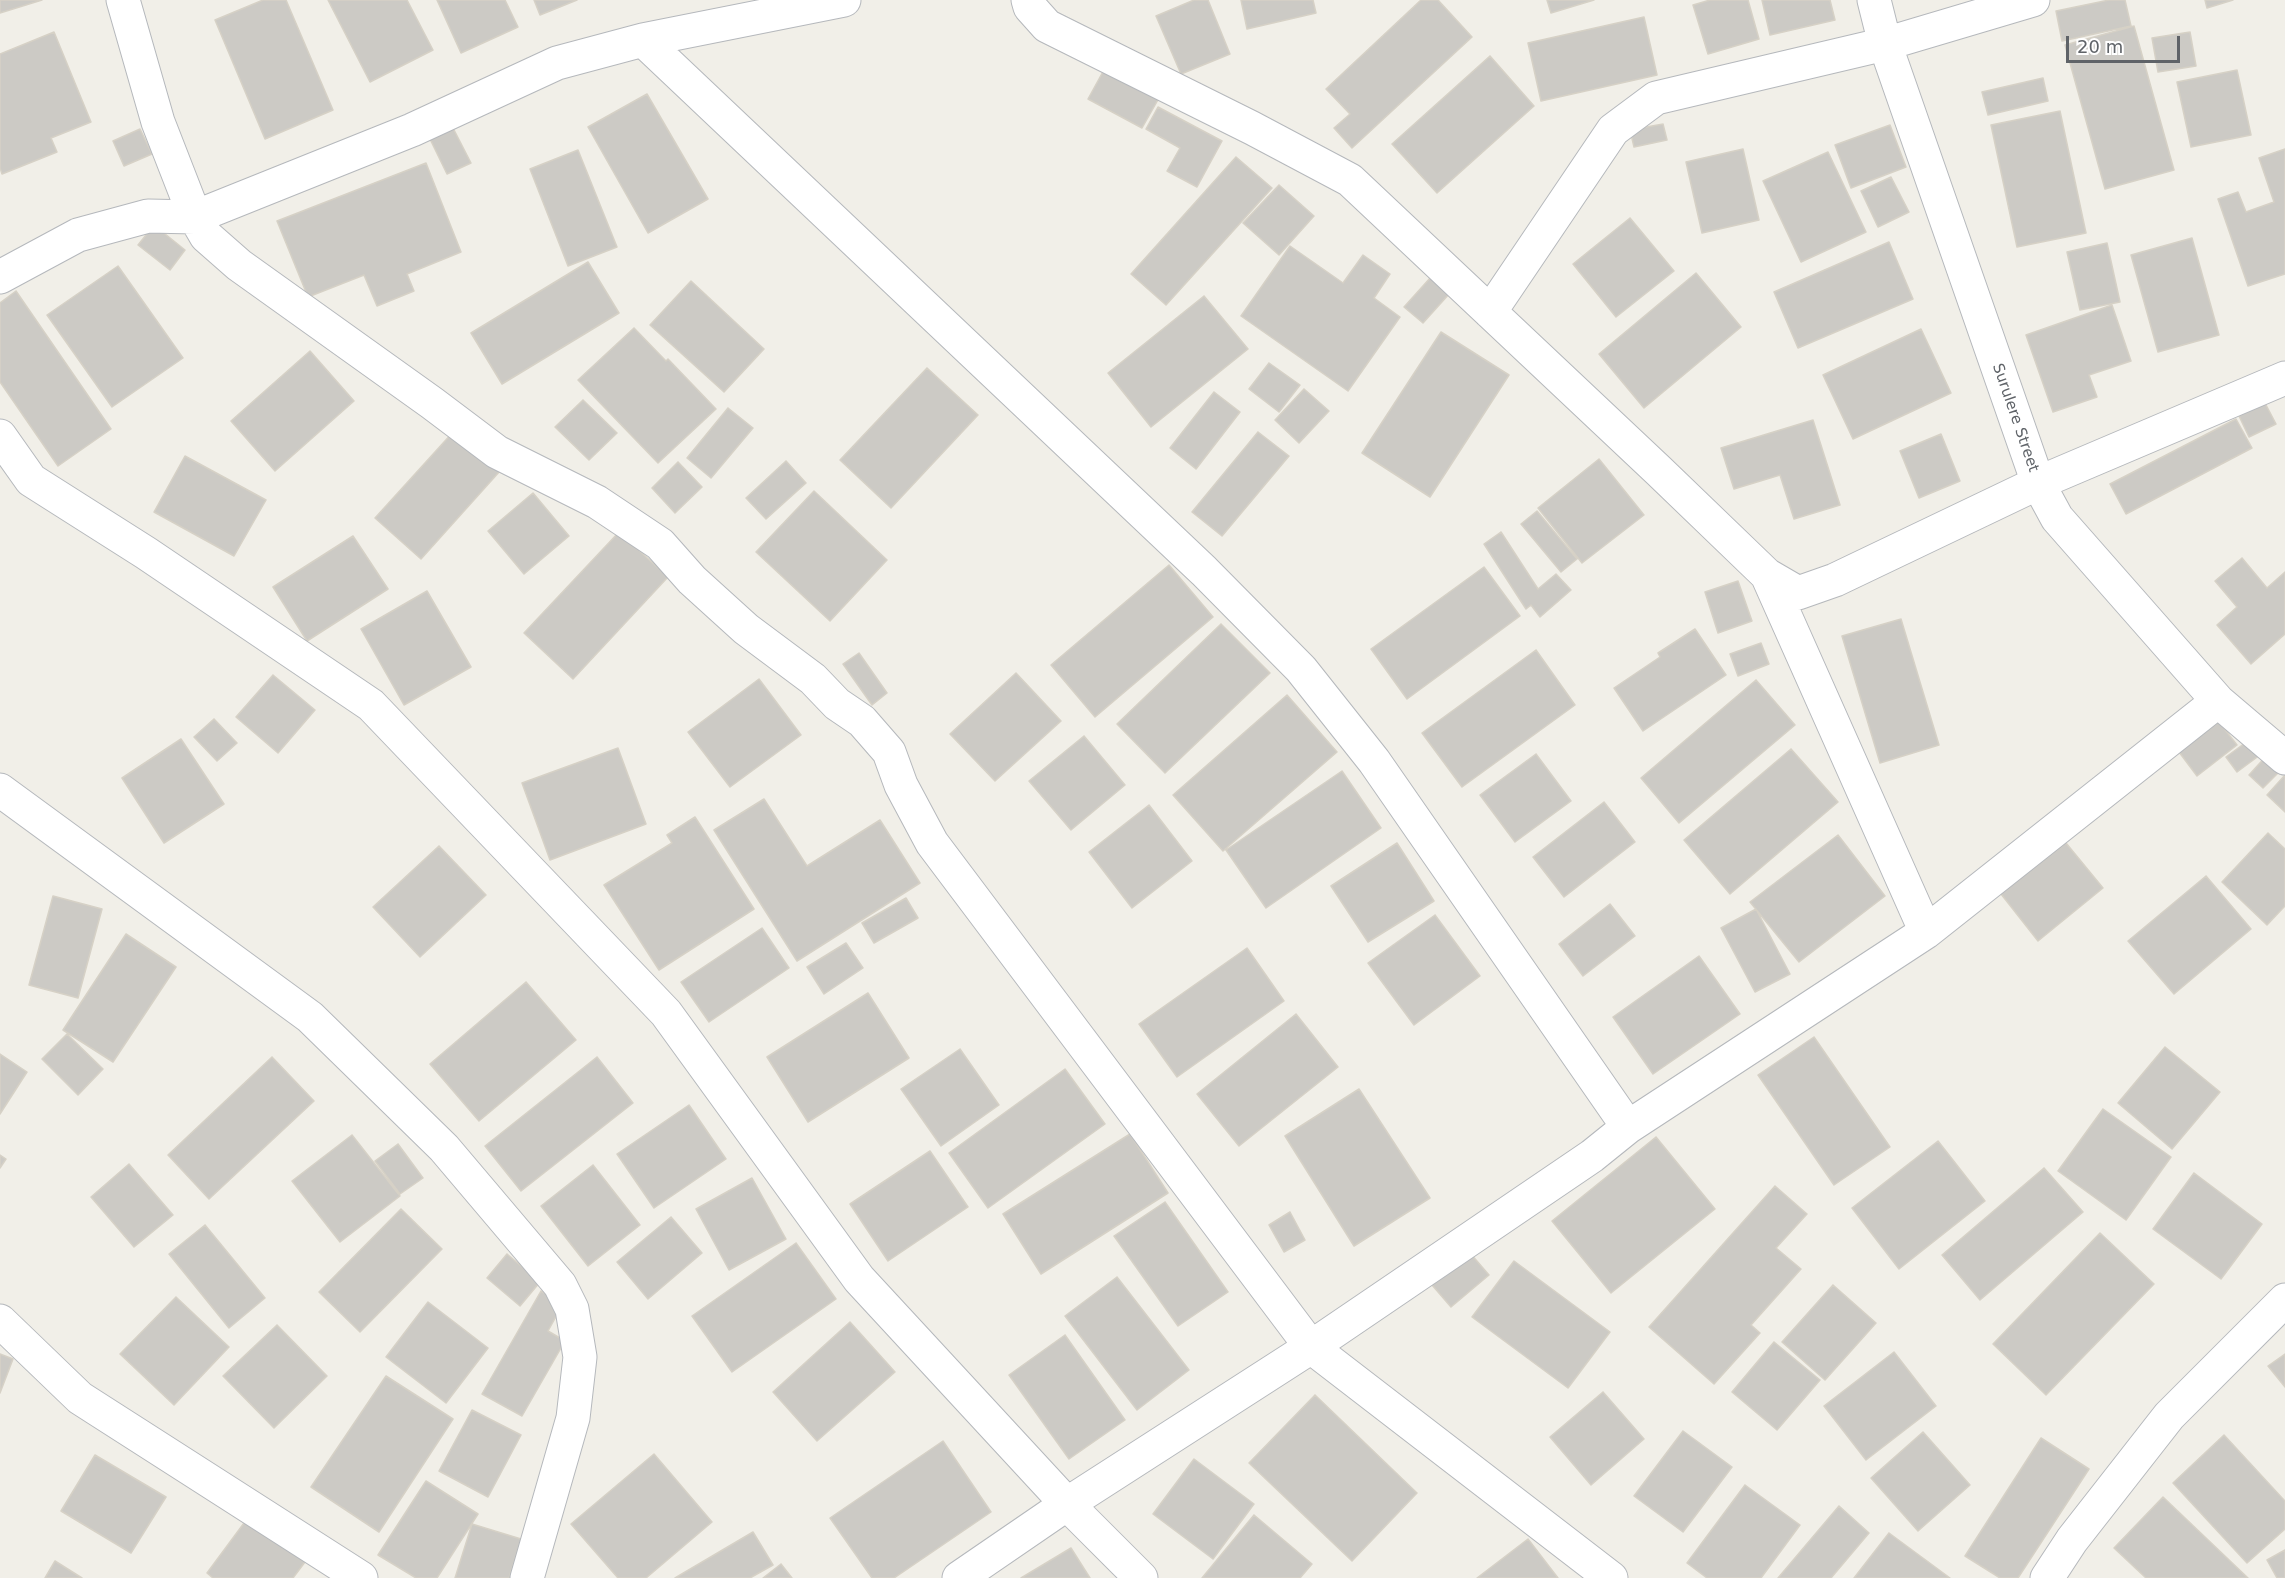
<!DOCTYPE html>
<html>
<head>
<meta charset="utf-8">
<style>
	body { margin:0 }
	#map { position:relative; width:2285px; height:1578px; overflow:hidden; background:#f1efe8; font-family:"DejaVu Sans",sans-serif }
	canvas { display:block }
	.scale { position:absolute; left:2066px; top:36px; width:114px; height:27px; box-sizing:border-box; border:3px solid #5f6368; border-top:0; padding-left:8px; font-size:18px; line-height:21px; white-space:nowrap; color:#5f6368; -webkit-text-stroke:4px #fff; paint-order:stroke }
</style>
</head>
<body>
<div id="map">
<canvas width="2285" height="1578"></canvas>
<div class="scale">20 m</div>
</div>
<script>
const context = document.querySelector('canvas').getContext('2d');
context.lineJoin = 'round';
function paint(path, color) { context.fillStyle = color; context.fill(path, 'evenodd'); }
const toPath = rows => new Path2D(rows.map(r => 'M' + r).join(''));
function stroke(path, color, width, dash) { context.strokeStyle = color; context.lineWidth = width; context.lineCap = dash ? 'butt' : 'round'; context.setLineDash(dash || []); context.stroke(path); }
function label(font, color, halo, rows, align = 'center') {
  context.font = font + ' "DejaVu Sans",sans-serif'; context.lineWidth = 5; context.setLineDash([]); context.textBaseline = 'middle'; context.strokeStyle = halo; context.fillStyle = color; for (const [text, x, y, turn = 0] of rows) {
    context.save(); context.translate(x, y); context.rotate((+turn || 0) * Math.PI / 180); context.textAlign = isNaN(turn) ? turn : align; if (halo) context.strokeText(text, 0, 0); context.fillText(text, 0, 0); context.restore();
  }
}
const building = toPath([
	[0,0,42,0,0,13,0,0],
	[263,0,286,0,333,110,265,139,215,20,263,0],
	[328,0,407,0,433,50,370,82,328,0],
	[437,0,505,0,518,27,461,53,437,0],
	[534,0,577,0,540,15,534,0],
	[1194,0,1208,0,1230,54,1181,74,1156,16,1194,0],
	[1241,0,1313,0,1316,13,1247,29,1241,0],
	[1421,0,1438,0,1472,37,1352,148,1334,128,1350,114,1326,89,1421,0],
	[1547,0,1594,0,1551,13,1547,0],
	[1710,0,1748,0,1759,39,1708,54,1693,5,1710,0],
	[1762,0,1830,0,1835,20,1770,35,1762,0],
	[2109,0,2125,0,2131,26,2062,41,2056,11,2109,0],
	[2205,0,2233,0,2207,8,2205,0],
	[1644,17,1657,75,1541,101,1528,43,1644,17],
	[2134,26,2174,170,2105,189,2065,45,2134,26],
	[54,32,91,122,51,138,57,152,2,174,0,168,0,54,54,32],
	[2190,32,2196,66,2158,72,2152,38,2190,32],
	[1490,56,1534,106,1437,193,1392,144,1490,56],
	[1105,68,1159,98,1142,128,1088,99,1105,68],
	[2237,70,2251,135,2191,147,2177,82,2237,70],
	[2043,78,2048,101,1988,115,1982,92,2043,78],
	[647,94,708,199,648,233,588,127,647,94],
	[1158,107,1222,141,1197,187,1167,171,1180,148,1146,129,1158,107],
	[2060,111,2086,233,2017,247,1991,125,2060,111],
	[1663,124,1667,140,1634,147,1630,130,1663,124],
	[1890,125,1906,167,1851,188,1835,145,1890,125],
	[452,126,471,163,447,174,429,137,452,126],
	[140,129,152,154,124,166,113,141,140,129],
	[1743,149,1759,220,1702,233,1686,162,1743,149],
	[2285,149,2285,274,2248,286,2218,199,2238,192,2246,212,2274,202,2259,158,2285,149],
	[578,150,617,247,568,266,530,169,578,150],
	[1828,152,1866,232,1801,262,1763,181,1828,152],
	[1236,157,1272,188,1166,305,1131,274,1236,157],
	[426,163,461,252,407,274,414,291,377,306,364,275,308,297,277,221,426,163],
	[1891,177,1909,212,1878,227,1861,191,1891,177],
	[1279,185,1314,216,1279,255,1243,223,1279,185],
	[1630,218,1674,271,1616,317,1573,264,1630,218],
	[154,225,185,250,170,270,138,245,154,225],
	[2192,238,2219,335,2158,352,2131,255,2192,238],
	[1889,242,1913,299,1798,348,1774,292,1889,242],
	[2107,243,2120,302,2080,310,2067,252,2107,243],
	[1290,246,1343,283,1363,255,1390,274,1374,298,1400,317,1348,391,1241,316,1290,246],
	[588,262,619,313,502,384,471,333,588,262],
	[118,266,183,358,112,407,47,315,118,266],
	[1696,273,1741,327,1644,408,1599,354,1696,273],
	[1431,277,1450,293,1423,323,1404,307,1431,277],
	[691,281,764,349,724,392,650,325,691,281],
	[16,291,111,429,58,466,0,382,0,303,16,291],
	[1204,296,1248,349,1151,427,1108,373,1204,296],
	[2112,305,2131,361,2089,375,2097,397,2053,412,2026,335,2112,305],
	[634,328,666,361,668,359,716,409,658,463,578,380,634,328],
	[1921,329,1951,393,1853,439,1823,375,1921,329],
	[1441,332,1509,375,1430,497,1362,453,1441,332],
	[310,351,354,401,275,471,231,421,310,351],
	[1269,363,1300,385,1279,412,1249,389,1269,363],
	[927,368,978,415,891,508,840,460,927,368],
	[1304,389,1329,411,1299,443,1275,420,1304,389],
	[1214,392,1240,412,1196,469,1170,448,1214,392],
	[583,400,617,433,589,460,555,427,583,400],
	[2265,403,2276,424,2249,437,2239,416,2265,403],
	[728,408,753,428,711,478,687,458,728,408],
	[2236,419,2252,448,2126,514,2110,484,2236,419],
	[1813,420,1840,505,1794,519,1780,475,1734,489,1721,448,1813,420],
	[454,431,500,471,421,559,375,518,454,431],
	[1258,432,1289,456,1222,536,1192,512,1258,432],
	[1941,434,1960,481,1919,498,1900,451,1941,434],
	[185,456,266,500,234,556,154,512,185,456],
	[1599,459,1644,515,1582,563,1538,508,1599,459],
	[786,461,806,483,766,519,746,498,786,461],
	[678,462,702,487,675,513,652,488,678,462],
	[814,491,887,560,830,621,756,552,814,491],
	[533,493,569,536,524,574,488,531,533,493],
	[1537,511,1577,559,1561,572,1521,524,1537,511],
	[619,532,668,577,573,679,524,633,619,532],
	[1501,532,1538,589,1556,574,1571,590,1540,617,1531,605,1526,609,1484,544,1501,532],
	[353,536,388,589,307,641,273,587,353,536],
	[2242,558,2267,588,2285,572,2285,634,2251,664,2217,625,2237,607,2215,581,2242,558],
	[1169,565,1213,617,1095,717,1051,665,1169,565],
	[1484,567,1520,616,1407,699,1371,649,1484,567],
	[1738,581,1752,621,1718,633,1705,592,1738,581],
	[427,591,471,667,404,705,361,629,427,591],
	[1901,619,1939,745,1880,763,1842,636,1901,619],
	[1221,624,1270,673,1165,773,1117,724,1221,624],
	[1695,629,1726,675,1643,731,1614,688,1660,657,1658,653,1695,629],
	[1761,643,1769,664,1738,676,1730,654,1761,643],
	[1536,650,1575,705,1462,787,1422,733,1536,650],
	[859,653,887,693,872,705,843,664,859,653],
	[1016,673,1061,721,995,781,950,734,1016,673],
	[273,675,315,710,278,753,236,717,273,675],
	[759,679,801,735,730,787,688,732,759,679],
	[1756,680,1795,725,1679,823,1641,778,1756,680],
	[1287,695,1337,752,1223,851,1173,795,1287,695],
	[214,719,237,743,217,761,194,737,214,719],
	[2219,722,2237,745,2197,776,2179,752,2219,722],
	[1084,736,1125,785,1071,830,1029,781,1084,736],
	[181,739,224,804,164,843,122,778,181,739],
	[2249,740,2260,755,2237,772,2226,757,2249,740],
	[618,748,646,824,550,860,522,783,618,748],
	[1791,749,1838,802,1730,894,1684,840,1791,749],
	[2269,753,2284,767,2263,788,2249,775,2269,753],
	[1536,754,1571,801,1515,842,1480,795,1536,754],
	[1342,771,1381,828,1266,908,1226,850,1342,771],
	[2285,775,2285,812,2267,795,2285,775],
	[764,799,807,866,880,820,920,883,797,961,714,830,764,799],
	[1604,802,1635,842,1564,897,1533,857,1604,802],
	[1149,805,1192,861,1132,908,1089,852,1149,805],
	[695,817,754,909,659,970,604,885,672,843,667,835,695,817],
	[2268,833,2285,849,2285,906,2267,925,2222,882,2268,833],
	[1838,835,1885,896,1799,962,1750,902,1838,835],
	[1397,843,1434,901,1368,942,1331,886,1397,843],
	[2066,843,2103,888,2038,941,2001,894,2066,843],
	[439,846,486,895,420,957,373,907,439,846],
	[2206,876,2251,929,2174,994,2128,941,2206,876],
	[53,896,102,909,78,998,29,985,53,896],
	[906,898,918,918,874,943,862,923,906,898],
	[1610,904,1635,936,1583,976,1559,944,1610,904],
	[1756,909,1790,974,1755,992,1721,928,1756,909],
	[1435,915,1480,976,1414,1025,1368,963,1435,915],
	[762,928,789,968,709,1022,681,982,762,928],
	[126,934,176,967,113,1062,63,1030,126,934],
	[846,943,863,968,824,994,807,967,846,943],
	[1247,948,1284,1001,1177,1077,1139,1024,1247,948],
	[1699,956,1740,1014,1653,1074,1613,1017,1699,956],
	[526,982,576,1040,479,1121,430,1064,526,982],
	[868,993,909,1058,808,1122,767,1057,868,993],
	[1296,1014,1338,1067,1239,1146,1197,1094,1296,1014],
	[67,1034,103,1069,78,1095,42,1059,67,1034],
	[1814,1037,1890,1147,1834,1185,1758,1075,1814,1037],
	[2165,1047,2220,1092,2172,1149,2118,1103,2165,1047],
	[960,1049,999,1105,941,1146,901,1089,960,1049],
	[0,1054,27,1072,0,1114,0,1054],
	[272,1057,314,1101,209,1199,168,1155,272,1057],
	[597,1057,633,1103,521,1191,485,1146,597,1057],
	[1065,1069,1105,1124,988,1208,949,1153,1065,1069],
	[1359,1089,1430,1198,1354,1246,1285,1136,1359,1089],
	[689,1105,726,1159,654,1208,617,1154,689,1105],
	[2103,1109,2171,1157,2126,1220,2058,1171,2103,1109],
	[1130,1134,1168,1193,1041,1274,1003,1214,1130,1134],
	[352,1135,400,1196,340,1242,292,1181,352,1135],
	[1656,1137,1715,1209,1611,1293,1552,1221,1656,1137],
	[1938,1141,1985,1201,1899,1269,1852,1208,1938,1141],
	[398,1144,423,1178,400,1194,375,1161,398,1144],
	[930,1151,968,1207,888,1261,850,1204,930,1151],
	[0,1155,6,1159,0,1168,0,1155],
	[129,1164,173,1215,134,1247,91,1197,129,1164],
	[593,1165,640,1225,588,1266,541,1206,593,1165],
	[2044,1168,2083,1212,1980,1300,1942,1255,2044,1168],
	[2194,1173,2262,1224,2221,1279,2153,1229,2194,1173],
	[752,1178,786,1239,729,1270,696,1209,752,1178],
	[1775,1186,1807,1214,1776,1248,1801,1269,1751,1325,1760,1333,1714,1384,1649,1327,1775,1186],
	[1165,1202,1228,1292,1178,1326,1114,1236,1165,1202],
	[401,1209,442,1249,360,1332,319,1292,401,1209],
	[1290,1212,1305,1240,1284,1252,1269,1225,1290,1212],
	[671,1217,702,1253,648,1299,617,1262,671,1217],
	[205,1225,265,1298,229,1328,169,1254,205,1225],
	[2100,1233,2154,1284,2046,1395,1993,1344,2100,1233],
	[796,1243,836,1299,732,1372,692,1316,796,1243],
	[1470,1253,1489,1275,1451,1307,1432,1285,1470,1253],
	[507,1254,540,1282,520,1306,487,1278,507,1254],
	[1514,1261,1610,1332,1568,1388,1472,1317,1514,1261],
	[1117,1277,1189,1370,1137,1410,1065,1316,1117,1277],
	[1833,1285,1876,1323,1825,1380,1782,1342,1833,1285],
	[541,1291,563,1304,548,1331,565,1341,522,1416,482,1394,541,1291],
	[176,1297,229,1347,174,1405,120,1354,176,1297],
	[428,1302,488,1348,446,1403,386,1357,428,1302],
	[850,1322,895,1372,817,1441,773,1392,850,1322],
	[277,1325,327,1376,274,1428,223,1376,277,1325],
	[1065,1335,1125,1420,1069,1459,1009,1375,1065,1335],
	[1774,1342,1820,1380,1777,1430,1732,1392,1774,1342],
	[1894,1352,1936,1406,1866,1460,1824,1406,1894,1352],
	[0,1354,13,1359,0,1393,0,1354],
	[2285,1354,2285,1387,2268,1366,2285,1354],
	[386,1376,453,1419,379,1532,311,1487,386,1376],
	[1603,1392,1644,1439,1591,1485,1550,1437,1603,1392],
	[1315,1395,1417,1493,1352,1561,1249,1463,1315,1395],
	[472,1410,521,1435,488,1497,439,1471,472,1410],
	[1683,1431,1732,1467,1683,1532,1634,1496,1683,1431],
	[1923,1432,1970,1485,1918,1531,1871,1478,1923,1432],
	[2224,1435,2285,1501,2285,1529,2247,1563,2173,1483,2224,1435],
	[2041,1438,2089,1469,2018,1578,2000,1578,1965,1556,2041,1438],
	[943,1441,991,1512,894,1578,872,1578,830,1518,943,1441],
	[654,1454,712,1522,646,1578,618,1578,571,1524,654,1454],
	[95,1455,166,1497,131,1553,61,1511,95,1455],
	[1194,1459,1254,1504,1213,1559,1153,1514,1194,1459],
	[426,1481,478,1514,437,1578,416,1578,378,1555,426,1481],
	[1745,1485,1800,1525,1761,1578,1707,1578,1687,1563,1745,1485],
	[2163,1497,2248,1578,2146,1578,2114,1548,2163,1497],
	[1839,1506,1869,1533,1831,1578,1778,1578,1839,1506],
	[1254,1515,1312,1564,1300,1578,1202,1578,1254,1515],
	[247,1519,305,1562,293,1578,213,1578,207,1573,247,1519],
	[472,1524,521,1539,509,1578,455,1578,472,1524],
	[753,1532,773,1565,750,1578,675,1578,753,1532],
	[1889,1533,1950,1578,1854,1578,1889,1533],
	[1528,1539,1558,1578,1477,1578,1528,1539],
	[1071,1548,1090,1578,1021,1578,1071,1548],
	[2285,1550,2285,1578,2277,1578,2267,1560,2285,1550],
	[55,1561,82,1578,45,1578,55,1561],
	[781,1564,792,1578,763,1578,781,1564]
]);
const minor = toPath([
	[123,0,158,122,195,217,206,236,239,265,432,403,497,452,597,502,660,544,692,580,746,629,813,679,837,704,862,721,889,752,901,785,932,843,1311,1347,1611,1578],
	[1028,0,1030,7,1047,26,1252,128,1350,180,1659,471,1767,575,1798,593,1835,580,2038,483,2285,378],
	[1874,0,1885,44,2038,483,2057,518,2218,701,2285,758],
	[643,40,1204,571,1301,669,1374,761,1628,1127],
	[0,277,78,235,148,216,195,217,412,130,557,63,643,40,844,0],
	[1490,312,1613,130,1656,98,1885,44,2033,0],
	[0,436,31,480,146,553,371,705,666,1013,859,1279,1067,1504,1141,1578],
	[1767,575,1926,932],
	[0,790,310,1017,444,1148,560,1285,572,1309,580,1357,573,1418,527,1578],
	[0,1321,80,1398,361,1578],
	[959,1578,1067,1504,1311,1347,1592,1156,1628,1127,1926,932,2218,701],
	[2047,1578,2072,1540,2169,1416,2285,1300]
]);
const streetNames = [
	["Surulere Street",2015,418,71]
];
paint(building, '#cccac5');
stroke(building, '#d6d1c6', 1.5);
stroke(minor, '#b5b8bc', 35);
stroke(minor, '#fff', 33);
label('15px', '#5f6368', '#fff', streetNames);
</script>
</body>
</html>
